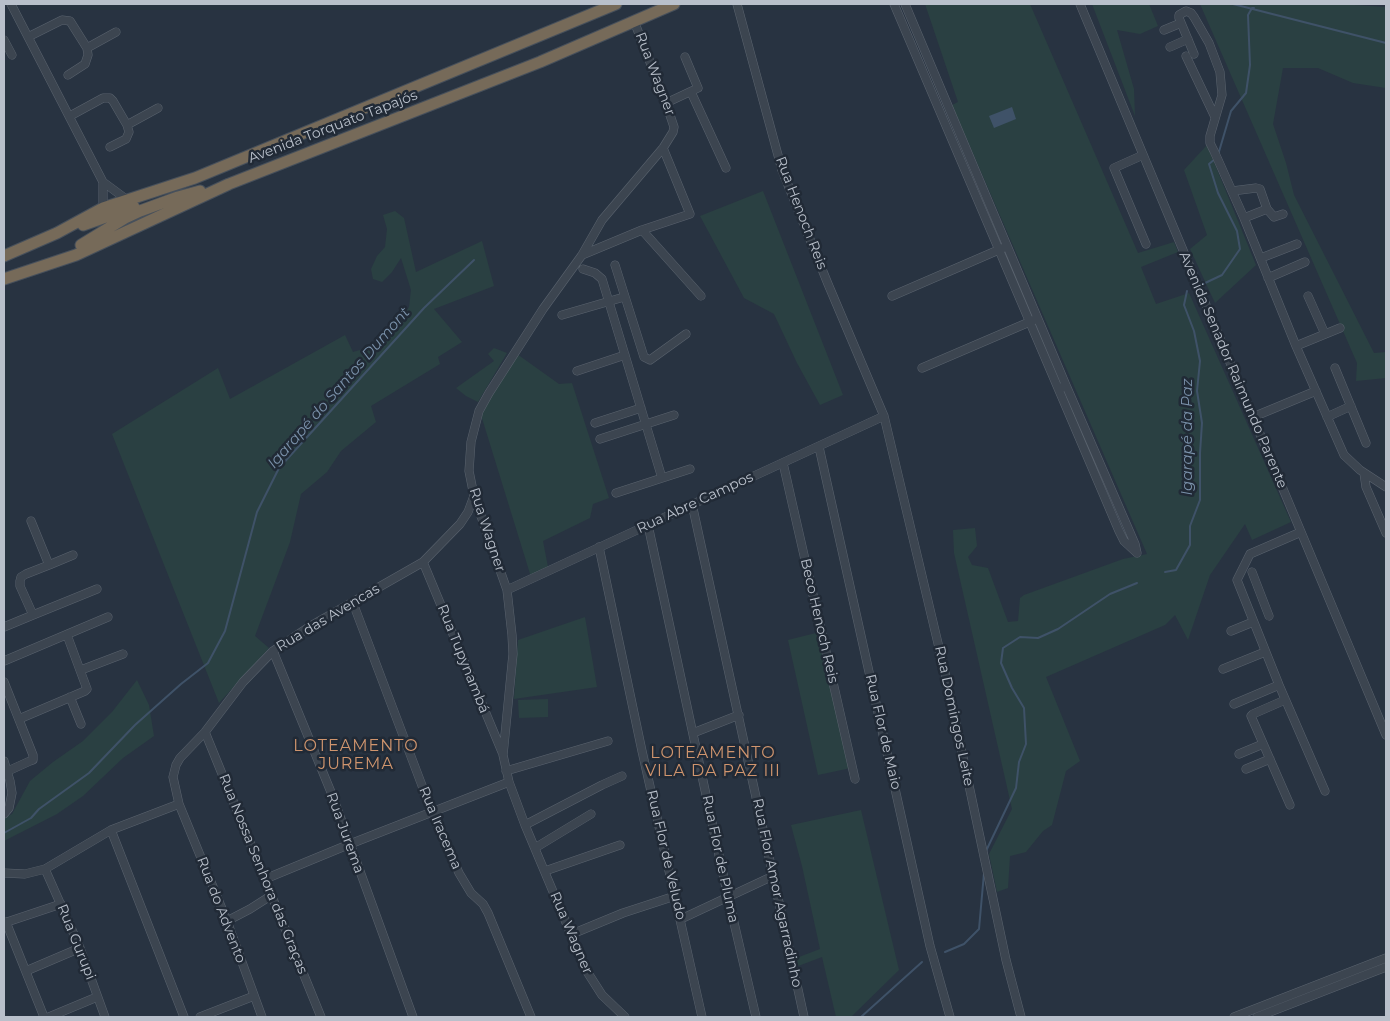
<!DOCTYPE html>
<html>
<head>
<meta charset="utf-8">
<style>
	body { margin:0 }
	#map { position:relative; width:1390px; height:1021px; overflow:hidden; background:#283341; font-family:Montserrat,sans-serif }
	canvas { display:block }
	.frame { position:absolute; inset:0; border:5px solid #b9c0cb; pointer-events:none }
</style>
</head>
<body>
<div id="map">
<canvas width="1390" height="1021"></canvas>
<div class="frame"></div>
</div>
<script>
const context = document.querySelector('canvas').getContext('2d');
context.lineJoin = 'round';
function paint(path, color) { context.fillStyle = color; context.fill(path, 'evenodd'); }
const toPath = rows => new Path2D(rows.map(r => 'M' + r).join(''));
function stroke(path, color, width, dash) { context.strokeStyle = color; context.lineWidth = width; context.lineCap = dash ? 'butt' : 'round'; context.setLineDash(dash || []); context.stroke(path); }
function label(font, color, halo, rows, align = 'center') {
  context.font = font + ' Montserrat,sans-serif'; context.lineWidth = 5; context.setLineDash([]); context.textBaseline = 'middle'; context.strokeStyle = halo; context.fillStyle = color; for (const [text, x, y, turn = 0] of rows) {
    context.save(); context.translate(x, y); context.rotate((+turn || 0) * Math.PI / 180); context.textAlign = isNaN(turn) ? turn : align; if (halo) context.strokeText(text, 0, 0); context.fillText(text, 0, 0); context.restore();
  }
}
const green = toPath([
	[925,4,1030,4,1138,253,1174,242,1178,252,1141,267,1156,304,1189,293,1291,522,1252,540,1245,524,1210,575,1188,640,1175,615,1165,625,1046,677,1080,761,1066,771,1052,825,1043,831,1026,852,1010,856,1008,888,997,892,989,854,1012,809,954,553,953,530,975,528,977,546,968,557,972,565,988,568,1008,622,1018,621,1020,598,1024,595,1123,559,1147,554,952,105,958,102],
	[1092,4,1149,4,1158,26,1140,34,1117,30,1134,89,1135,116],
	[1200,4,1339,4,1386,7,1386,88,1353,83,1318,68,1283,68,1273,124,1286,163,1294,195,1374,353,1386,352,1386,378,1356,381,1357,363],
	[1207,145,1256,265,1215,303,1190,249,1207,235,1184,170],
	[763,191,843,395,820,405,797,363,774,314,744,298,700,216],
	[395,211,404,218,416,272,482,241,494,286,434,309,462,342,438,357,440,364,371,406,376,422,341,451,327,472,301,494,290,542,255,636,269,648,219,703,112,434,218,368,230,399,345,335,353,352,373,346,391,334,409,307,411,290,401,258,392,272,382,282,373,279,371,269,377,256,385,247,387,229,383,215],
	[494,348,507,353,478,402,466,396,456,388,494,361,488,354],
	[517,354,559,384,572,383,609,498,593,504,590,518,543,541,548,567,531,577,481,415,486,399],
	[585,617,597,687,514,699,518,640],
	[820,632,851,768,818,775,788,640],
	[137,680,149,705,154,736,123,758,83,796,57,814,4,841,4,818,12,814,30,781,53,762,83,741,112,712],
	[548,699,548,717,519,718,518,700],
	[861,810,899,970,851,1017,836,1017,822,957,793,968,791,960,820,949,802,866,791,825]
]);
const water = toPath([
	[1012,107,1016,119,994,128,989,116]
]);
const stream = toPath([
	[1233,4,1386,43],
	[1218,155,1231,111,1246,93,1250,65,1248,15,1252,8,1254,8],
	[1203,284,1222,275,1240,249,1237,231,1218,193,1209,164,1215,159],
	[1165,572,1176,570,1190,545,1190,526,1200,500,1200,453,1202,423,1197,391,1200,361,1194,331,1184,305,1187,291],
	[4,833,31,818,39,809,89,773,135,725,181,684,208,663,225,631,257,512,279,468,424,308,474,260],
	[986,851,1016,788,1019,762,1026,744,1024,708,1012,688,1001,663,1003,648,1020,637,1038,638,1058,629,1110,594,1137,583],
	[945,952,964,944,979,929,984,873],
	[861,1017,922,962]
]);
const minor = toPath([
	[11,4,103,182,126,199],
	[737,4,782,170,828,284,884,416,946,677,1006,960,1021,1017],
	[894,4,1119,531,1124,541,1137,553],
	[905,4,1065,383,1064,387,1058,388],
	[1080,4,1386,735],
	[1164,30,1181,23],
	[28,37,62,20,70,21,87,48,88,55,85,64,68,75],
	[4,40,12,55],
	[1170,47,1188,39],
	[87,48,116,32],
	[1194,54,1179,18,1179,15,1186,11,1191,13,1194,17,1209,43,1220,72,1222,95,1210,136,1210,143,1214,151,1244,218,1296,346,1344,455,1360,470,1386,487],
	[1186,56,1215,117],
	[691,92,726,168],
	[666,103,698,88,685,57],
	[70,116,103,98,110,98,113,101,127,125,129,132,126,139,110,147],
	[127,125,158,108],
	[1143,155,1114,168,1146,244],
	[1232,191,1256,188,1260,189,1267,209],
	[103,208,103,182],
	[1244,218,1267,209,1274,217,1283,214],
	[642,230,701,296],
	[582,255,642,230,690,214,663,148],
	[1261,258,1297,244],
	[615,265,644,357,650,360,686,334],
	[583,269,595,273,602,279,662,478],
	[1268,278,1305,262],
	[892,296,1003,248],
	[1308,296,1325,334],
	[562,315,624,297],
	[1296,346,1340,328],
	[922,368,1034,320],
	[1335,368,1366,443],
	[577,371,625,355],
	[1065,383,1135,544,1137,553],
	[1253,417,1316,391],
	[1327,417,1351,406],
	[595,423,641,408],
	[600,439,674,415],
	[819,447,930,946,950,1017],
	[783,463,855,779],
	[1364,473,1366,487,1386,533],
	[616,493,690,469],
	[692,504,804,1017],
	[31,521,49,565,26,574,21,577,20,581,20,586,33,615,97,589],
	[648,525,728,897,756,1017],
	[1301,532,1250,554,1237,580,1279,685,1325,791],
	[599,547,642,751,702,1017],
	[423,562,502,752],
	[49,565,73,555],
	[1252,572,1269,616],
	[507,590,884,416],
	[353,603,432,812,459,873,471,893,483,904,488,913,531,1017],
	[4,627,33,615],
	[1231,631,1253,622],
	[273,651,333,797,413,1017],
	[4,661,108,617],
	[1223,669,1265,652],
	[81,670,123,654],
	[4,682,33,755,33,760,30,761,8,771],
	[70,697,81,724],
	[1285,700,1253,714,1251,716,1290,805],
	[1234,704,1279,685],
	[19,719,85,691,87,689,67,635],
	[205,732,321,1017],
	[693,733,739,715],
	[1239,754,1263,744],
	[4,761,10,781,12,793,9,808,4,814],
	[1246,769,1270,759],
	[506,771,608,741],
	[525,825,602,785,622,776],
	[111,830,184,1017],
	[535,848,591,814],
	[45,869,80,948,105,1017],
	[545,871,620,845],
	[4,873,25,874,45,869,111,830,179,804],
	[265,879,350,844,509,782],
	[681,919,773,876],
	[227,921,250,909,272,895],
	[6,922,44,1017],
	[4,923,61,904],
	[572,934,623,913,675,896],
	[26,971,80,948],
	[49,1017,97,997],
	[200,1017,254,996],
	[262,1017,227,921,179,804,173,777,176,765,180,758,205,732,243,682,273,651,309,627,423,562,460,524,468,512,474,496],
	[625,1017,602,995,586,970,525,825,509,782,503,755,513,654,512,635,507,590,474,496,469,471,471,442,479,411,489,393,543,309,582,255,602,220,663,148,673,132,674,127,666,103,634,21],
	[1234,1017,1386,958],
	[1257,1017,1386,967]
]);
const highway = toPath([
	[83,225,134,207],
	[81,245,125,218,140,211,178,197,200,191],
	[4,256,57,233,103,208,195,178,616,4],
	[4,279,76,255,229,184,540,62,674,4]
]);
const streetNames = [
	["Rua Wagner",655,74,69],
	["Avenida Torquato Tapajós",333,127,-21],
	["Rua Henoch Reis",801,213,69],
	["Avenida Senador Raimundo Parente",1233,370,67],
	["Rua Abre Campos",695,503,-25],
	["Rua Wagner",487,530,72],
	["Rua das Avencas",328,618,-31],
	["Beco Henoch Reis",819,621,77],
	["Rua Tupynambá",463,659,68],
	["Rua Domingos Leite",954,716,78],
	["Rua Flor de Maio",883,732,77],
	["Rua Iracema",440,828,67],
	["Rua Jurema",345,833,70],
	["Rua Flor de Veludo",666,855,77],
	["Rua Flor de Pluma",720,859,78],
	["Rua Nossa Senhora das Graças",263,874,68],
	["Rua Flor Amor Agarradinho",777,893,78],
	["Rua do Advento",221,910,69],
	["Rua Wagner",571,933,67],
	["Rua Gurupi",76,942,68]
];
const waterNames = [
	["Igarapé do Santos Dumont",339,388,-49],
	["Igarapé da Paz",1188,437,-90]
];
const quarterNames = [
	["LOTEAMENTO",356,746],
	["JUREMA",356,764],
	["LOTEAMENTO",713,753],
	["VILA DA PAZ III",713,771]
];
paint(green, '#2a4042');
paint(water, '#3f5268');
stroke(stream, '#3f5268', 2);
stroke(minor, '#5a636e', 9);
stroke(highway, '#47505b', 13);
stroke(minor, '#3c4550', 8);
stroke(highway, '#766a59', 11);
label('14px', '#b9c0cb', '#212a36', streetNames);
label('italic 15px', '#7b92ab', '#212a36', waterNames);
context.letterSpacing = '1px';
label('16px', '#d0956e', '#212a36', quarterNames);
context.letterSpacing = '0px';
</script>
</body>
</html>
